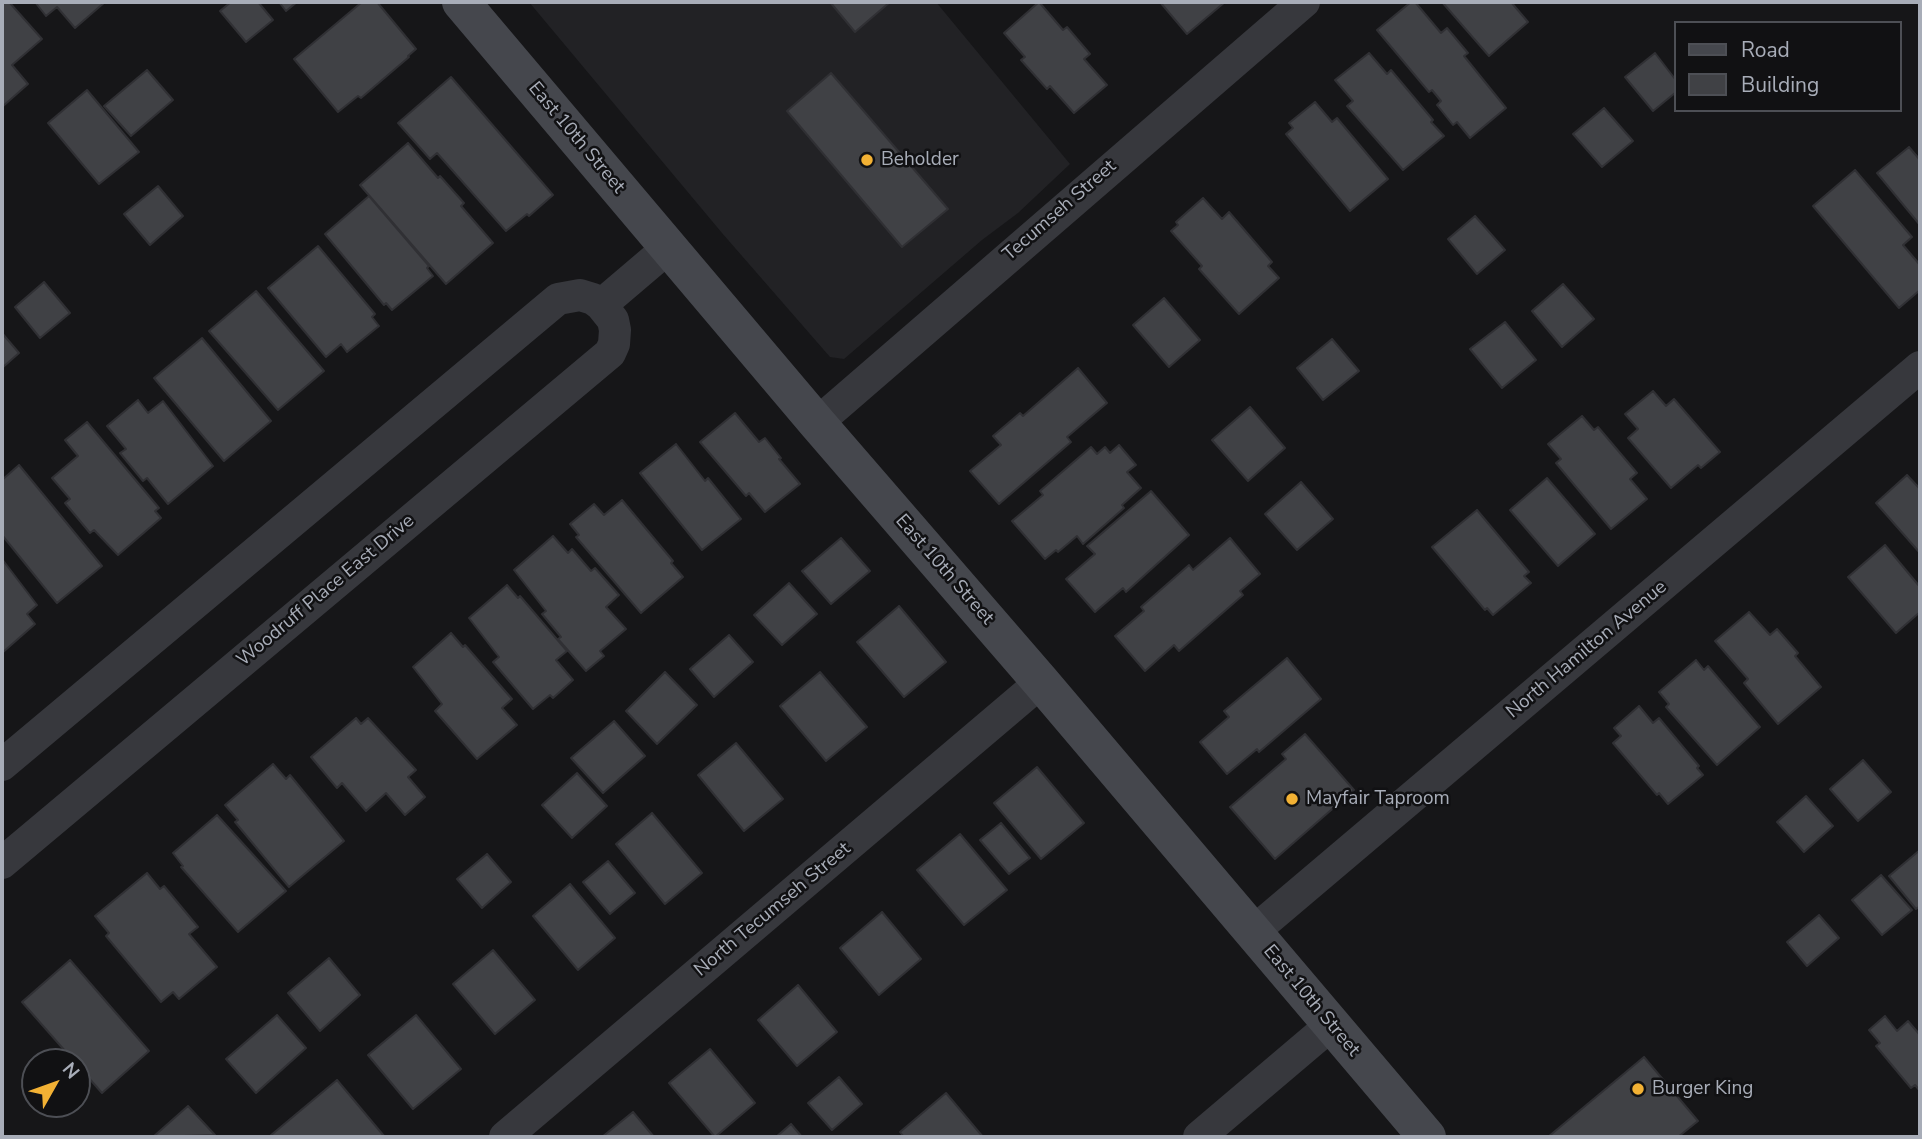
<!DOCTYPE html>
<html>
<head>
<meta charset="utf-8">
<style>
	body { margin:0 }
	#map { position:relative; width:1922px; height:1139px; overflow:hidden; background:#161618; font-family:"Nunito Sans",sans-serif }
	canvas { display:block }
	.frame { position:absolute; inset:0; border:4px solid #a8adb8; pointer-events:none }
	.legend { position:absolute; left:1674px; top:21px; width:228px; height:91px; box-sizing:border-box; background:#111113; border:2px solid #4d4f55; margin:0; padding:9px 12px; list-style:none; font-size:21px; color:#a8adb8 }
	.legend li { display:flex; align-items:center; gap:14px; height:35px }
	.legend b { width:35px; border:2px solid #4d4f55 }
	.north { position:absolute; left:21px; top:1048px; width:70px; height:70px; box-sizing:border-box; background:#111113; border:2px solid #4d4f55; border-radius:50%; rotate:50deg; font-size:19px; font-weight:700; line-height:28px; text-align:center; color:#a8adb8 }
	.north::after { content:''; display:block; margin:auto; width:24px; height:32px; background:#f2b134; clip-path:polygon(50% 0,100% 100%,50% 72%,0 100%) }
</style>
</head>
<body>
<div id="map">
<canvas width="1922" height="1139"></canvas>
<div class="frame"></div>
<ul class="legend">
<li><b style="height:9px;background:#45474d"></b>Road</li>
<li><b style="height:19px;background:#404145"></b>Building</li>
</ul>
<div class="north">N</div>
</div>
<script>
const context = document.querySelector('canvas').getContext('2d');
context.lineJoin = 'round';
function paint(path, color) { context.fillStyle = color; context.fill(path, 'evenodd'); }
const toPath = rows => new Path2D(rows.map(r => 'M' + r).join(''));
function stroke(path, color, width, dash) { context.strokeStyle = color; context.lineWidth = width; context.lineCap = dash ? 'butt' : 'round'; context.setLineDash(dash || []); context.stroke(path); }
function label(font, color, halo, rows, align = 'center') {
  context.font = font + ' "Nunito Sans",sans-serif'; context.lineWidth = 5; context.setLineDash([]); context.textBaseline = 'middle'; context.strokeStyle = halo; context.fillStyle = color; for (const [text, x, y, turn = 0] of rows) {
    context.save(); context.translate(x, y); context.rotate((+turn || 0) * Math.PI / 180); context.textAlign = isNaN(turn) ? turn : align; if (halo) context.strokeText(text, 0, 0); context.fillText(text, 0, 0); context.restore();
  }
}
const built = toPath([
	[529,2,936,2,1070,164,1018,213,982,240,844,359,830,357,722,233]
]);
const building = toPath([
	[2,2,9,2,42,39,12,65,28,84,2,107,2,2],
	[35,2,105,2,75,28,57,7,46,16,35,2],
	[231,2,258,2,273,20,246,42,220,11,231,2],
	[279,2,297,2,286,11,279,2],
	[362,2,377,2,416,49,408,56,409,57,361,98,358,96,338,112,294,59,362,2],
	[830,2,890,2,855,32,830,2],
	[1039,2,1063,30,1067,27,1090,54,1084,59,1107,85,1074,113,1050,86,1047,89,1021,60,1025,57,1004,33,1039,2],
	[1160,2,1225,2,1187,34,1160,2],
	[1411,2,1415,2,1441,33,1447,28,1468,53,1464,56,1506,108,1470,138,1457,122,1453,125,1437,105,1441,101,1432,90,1429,92,1377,30,1411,2],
	[1442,2,1511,2,1528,22,1489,56,1442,2],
	[1369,53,1387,74,1391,70,1433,120,1431,122,1444,136,1403,170,1347,106,1353,101,1335,80,1369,53],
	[1655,53,1675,79,1675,93,1653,111,1625,77,1655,53],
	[147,70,173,100,131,136,104,106,147,70],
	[831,73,948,209,902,247,787,111,831,73],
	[451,77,553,195,529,216,527,214,506,231,437,153,430,159,398,123,451,77],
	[87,90,139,152,99,184,48,123,87,90],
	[1315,102,1332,122,1337,118,1388,179,1350,211,1286,134,1293,128,1289,123,1315,102],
	[1604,108,1633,141,1602,167,1573,134,1604,108],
	[408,143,438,178,440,176,464,203,461,206,493,243,446,284,360,185,408,143],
	[1909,147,1920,160,1920,225,1877,173,1909,147],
	[1855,170,1912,237,1903,245,1920,265,1920,290,1899,308,1813,206,1855,170],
	[158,186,183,216,150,245,124,214,158,186],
	[369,196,429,266,427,268,433,276,392,310,386,303,384,305,325,234,369,196],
	[1203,198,1222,219,1229,212,1272,262,1268,266,1279,278,1239,314,1199,269,1202,266,1171,231,1178,225,1176,222,1203,198],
	[1475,216,1505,250,1477,274,1448,239,1475,216],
	[318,246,375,314,372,317,379,326,347,352,341,344,326,357,268,288,318,246],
	[44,282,70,313,40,338,15,307,44,282],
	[1563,284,1594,319,1562,347,1532,311,1563,284],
	[256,291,324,371,278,410,209,331,256,291],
	[1164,298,1200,340,1169,367,1133,325,1164,298],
	[1505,322,1536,360,1502,388,1470,349,1505,322],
	[2,333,19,353,2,368,2,333],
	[202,338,271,421,224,461,154,378,202,338],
	[1332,339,1359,371,1323,400,1297,368,1332,339],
	[1078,368,1107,403,1067,437,1071,442,999,504,970,471,1001,445,993,436,1020,413,1023,416,1078,368],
	[1653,391,1666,406,1674,399,1720,452,1701,468,1698,465,1671,488,1628,438,1638,429,1625,414,1653,391],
	[138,400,148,413,163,401,213,466,168,504,147,478,143,481,120,453,126,449,107,426,138,400],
	[1250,407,1285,448,1248,481,1212,440,1250,407],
	[735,413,759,442,765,438,781,458,779,459,800,484,765,512,749,493,746,496,700,442,735,413],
	[1582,416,1594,430,1598,427,1637,473,1630,479,1647,499,1611,529,1556,463,1561,459,1548,444,1582,416],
	[87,422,159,508,155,511,161,518,118,555,94,530,90,533,65,503,70,499,52,478,78,456,65,440,87,422],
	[676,444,705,481,708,478,741,519,702,550,640,473,676,444],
	[1119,445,1136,465,1127,472,1141,488,1122,505,1124,508,1083,544,1077,536,1058,552,1056,550,1045,559,1012,521,1043,495,1040,491,1091,447,1097,454,1105,447,1110,453,1119,445],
	[19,465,102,566,57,603,2,535,2,480,19,465],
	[1907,475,1920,489,1920,553,1876,503,1907,475],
	[1547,478,1595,534,1558,566,1510,510,1547,478],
	[1301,482,1333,519,1297,550,1265,514,1301,482],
	[1151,491,1189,535,1126,592,1123,588,1095,612,1066,579,1095,554,1087,546,1151,491],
	[622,500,673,561,671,563,683,577,641,613,576,537,579,535,570,524,594,504,604,515,622,500],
	[1477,510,1529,572,1524,576,1531,583,1493,615,1487,608,1485,610,1432,547,1477,510],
	[553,536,568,553,572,549,591,571,595,568,619,595,606,607,626,629,600,651,604,656,586,671,558,639,561,637,542,614,546,611,514,570,553,536],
	[841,538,870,571,831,604,802,571,841,538],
	[1230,538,1260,574,1240,591,1243,595,1179,651,1174,645,1145,671,1115,636,1144,611,1141,607,1189,565,1193,570,1230,538],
	[1885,545,1920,587,1920,612,1896,633,1848,577,1885,545],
	[2,559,37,605,27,614,35,624,2,653,2,559],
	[789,583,817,614,782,645,754,615,789,583],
	[507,585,518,598,520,596,567,651,556,660,573,680,553,698,550,695,533,709,493,662,499,657,469,618,507,585],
	[899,606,946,662,904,697,857,642,899,606],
	[1749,612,1770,635,1777,629,1798,653,1795,656,1821,687,1778,724,1744,683,1748,679,1715,641,1749,612],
	[451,633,463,647,465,645,512,699,502,708,517,725,477,759,435,711,442,704,413,667,451,633],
	[729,635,753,662,714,697,690,669,729,635],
	[1287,658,1321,699,1259,752,1257,749,1227,774,1200,742,1229,717,1224,711,1287,658],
	[1696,660,1704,670,1708,666,1760,727,1717,765,1666,707,1669,704,1659,692,1696,660],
	[665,672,697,705,657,744,626,711,665,672],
	[820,672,867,727,826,761,780,706,820,672],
	[1639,706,1653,723,1659,718,1699,766,1697,768,1703,775,1668,804,1659,793,1657,795,1613,743,1621,736,1614,728,1639,706],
	[356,718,361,724,368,718,416,770,408,777,425,797,405,815,386,793,366,811,342,783,337,788,311,757,356,718],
	[614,721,645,756,603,793,571,758,614,721],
	[1305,734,1354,790,1275,859,1230,807,1286,759,1282,754,1305,734],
	[736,743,783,799,744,831,698,775,736,743],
	[1863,760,1891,792,1858,821,1830,789,1863,760],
	[273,764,286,779,290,775,344,841,289,887,235,822,238,820,225,805,273,764],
	[1037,767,1084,823,1041,859,994,803,1037,767],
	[577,773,607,806,572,838,542,805,577,773],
	[1806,796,1833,826,1804,852,1777,822,1806,796],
	[652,813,702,873,665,904,616,844,652,813],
	[217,815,286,891,238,932,181,867,183,866,173,853,217,815],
	[1001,823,1030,858,1009,874,980,840,1001,823],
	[960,834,1007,890,964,925,917,870,960,834],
	[1920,850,1920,906,1916,909,1889,876,1920,850],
	[487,854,511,882,482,908,457,879,487,854],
	[608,861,635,893,610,914,583,882,608,861],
	[147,873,160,889,164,886,198,927,189,934,217,967,179,999,173,992,161,1002,106,936,109,933,95,916,147,873],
	[1881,875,1912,910,1882,935,1852,900,1881,875],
	[570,884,615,938,578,970,533,916,570,884],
	[882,912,921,959,879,995,840,948,882,912],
	[1819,915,1839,938,1807,966,1787,942,1819,915],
	[493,950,535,1000,495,1034,453,984,493,950],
	[329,958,360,995,320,1031,288,993,329,958],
	[70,960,149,1051,102,1093,22,1002,70,960],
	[798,985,837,1032,797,1066,758,1020,798,985],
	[277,1015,306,1048,256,1093,226,1059,277,1015],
	[416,1015,461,1069,413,1109,368,1055,416,1015],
	[1885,1016,1897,1031,1908,1021,1920,1035,1920,1091,1915,1085,1911,1088,1876,1046,1880,1043,1869,1030,1885,1016],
	[710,1049,755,1103,715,1137,669,1083,710,1049],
	[1644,1057,1698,1121,1678,1137,1548,1137,1644,1057],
	[839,1077,862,1104,832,1130,808,1103,839,1077],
	[337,1080,384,1136,271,1137,270,1136,337,1080],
	[946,1093,983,1137,904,1137,900,1132,946,1093],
	[188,1106,215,1135,153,1137,188,1106],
	[633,1112,654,1137,602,1137,633,1112],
	[791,1124,802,1137,776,1137,791,1124]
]);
const street = toPath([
	[601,305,668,248],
	[817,423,1304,2],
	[2,765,558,299,580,295,593,299,601,305,613,320,615,330,614,344,610,353,2,863],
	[1253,932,1920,367],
	[505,1137,1041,682],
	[1199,1137,1331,1025]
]);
const secondary = toPath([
	[461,2,817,423,1041,682,1427,1137]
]);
const markers = [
	[867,160,7,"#f2b134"],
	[1292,799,7,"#f2b134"],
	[1638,1089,7,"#f2b134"]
];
const streetNames = [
	["East 10th Street",576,138,50],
	["Tecumseh Street",1060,211,-41],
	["East 10th Street",944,570,49],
	["Woodruff Place East Drive",326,591,-40],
	["North Hamilton Avenue",1587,650,-40],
	["North Tecumseh Street",773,910,-40],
	["East 10th Street",1311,1001,50]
];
const poiNames = [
	["Beholder",881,160],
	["Mayfair Taproom",1306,799],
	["Burger King",1652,1089]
];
paint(built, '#222225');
paint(building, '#404145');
stroke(building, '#303034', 2);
stroke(street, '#37383d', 32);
stroke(secondary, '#45474d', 38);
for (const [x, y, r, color] of markers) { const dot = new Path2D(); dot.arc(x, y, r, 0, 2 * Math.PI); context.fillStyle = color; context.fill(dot); stroke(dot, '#111113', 2.5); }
label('19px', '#a8adb8', '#111113', streetNames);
label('19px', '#a8adb8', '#111113', poiNames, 'left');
</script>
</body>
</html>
